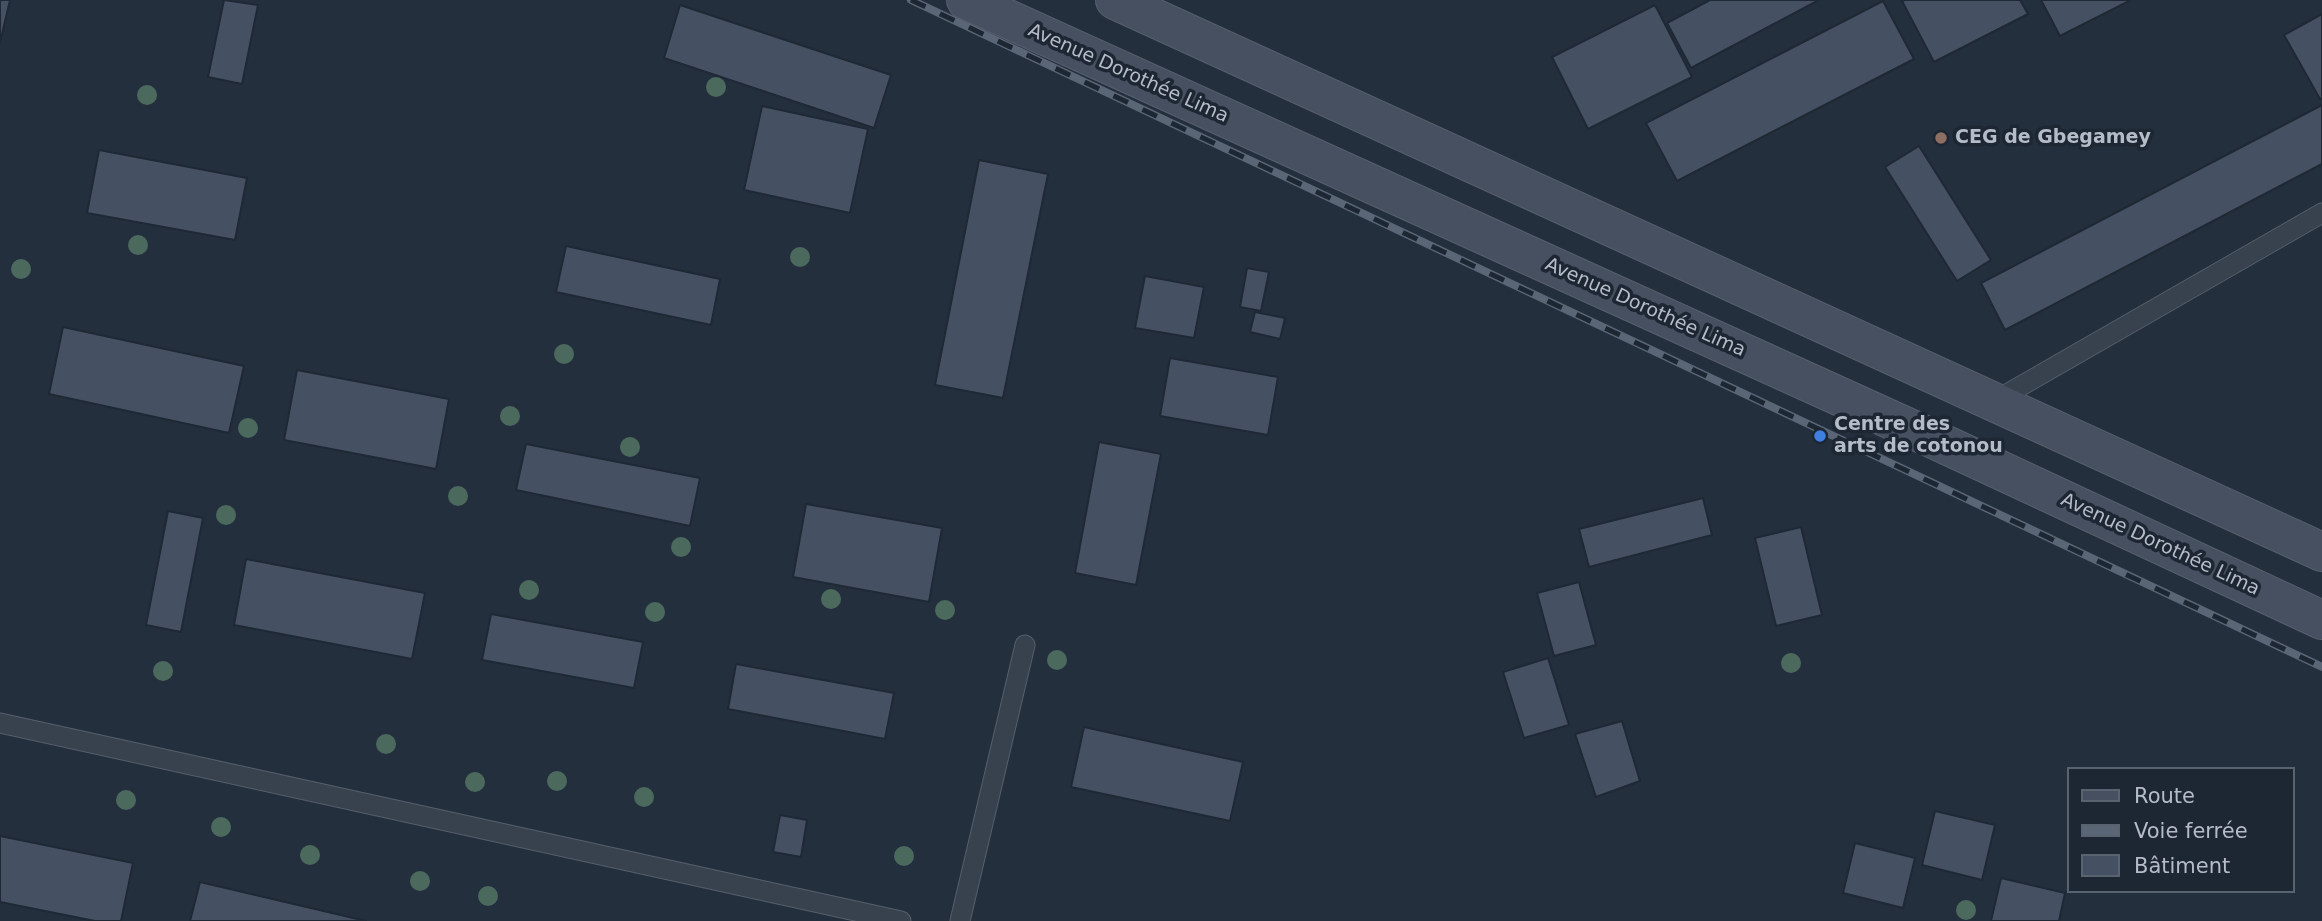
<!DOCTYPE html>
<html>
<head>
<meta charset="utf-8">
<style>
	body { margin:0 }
	#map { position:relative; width:2322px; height:921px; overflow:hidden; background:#242f3e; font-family:"DejaVu Sans",sans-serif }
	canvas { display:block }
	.legend { position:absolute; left:2067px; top:767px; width:228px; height:126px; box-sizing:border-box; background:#1d2633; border:2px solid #59626f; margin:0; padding:9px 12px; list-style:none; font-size:21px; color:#b4bcc9 }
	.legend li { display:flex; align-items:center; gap:14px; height:35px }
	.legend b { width:35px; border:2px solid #59626f }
</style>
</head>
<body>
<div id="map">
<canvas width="2322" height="921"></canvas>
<ul class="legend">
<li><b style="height:9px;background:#465061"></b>Route</li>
<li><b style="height:9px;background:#5a6575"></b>Voie ferrée</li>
<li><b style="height:19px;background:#455162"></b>Bâtiment</li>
</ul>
</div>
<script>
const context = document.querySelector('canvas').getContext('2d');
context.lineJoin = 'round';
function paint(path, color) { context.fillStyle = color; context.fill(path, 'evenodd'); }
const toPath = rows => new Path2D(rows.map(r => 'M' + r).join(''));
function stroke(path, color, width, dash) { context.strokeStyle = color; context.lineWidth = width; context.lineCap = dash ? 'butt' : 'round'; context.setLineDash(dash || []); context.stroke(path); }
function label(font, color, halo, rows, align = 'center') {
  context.font = font + ' "DejaVu Sans",sans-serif'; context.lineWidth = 7; context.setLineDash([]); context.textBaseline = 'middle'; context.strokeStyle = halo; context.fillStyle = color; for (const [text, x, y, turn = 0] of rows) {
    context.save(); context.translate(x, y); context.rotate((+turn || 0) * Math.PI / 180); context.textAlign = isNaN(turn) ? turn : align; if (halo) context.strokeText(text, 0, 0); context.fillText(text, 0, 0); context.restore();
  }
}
const building = toPath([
	[0,0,10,0,0,43,0,0],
	[224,0,258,5,242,84,208,77,224,0],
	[1710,0,1819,0,1691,68,1667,23,1710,0],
	[1905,0,2020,0,2028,14,1934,62,1902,1,1905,0],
	[2041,0,2131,0,2060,36,2041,0],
	[1883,1,1914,59,1677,181,1646,123,1883,1],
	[680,5,891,75,874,128,664,58,680,5],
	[1655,5,1692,77,1588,129,1552,57,1655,5],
	[2322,14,2322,98,2320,99,2284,35,2322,14],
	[2322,105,2322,164,2005,330,1981,283,2322,105],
	[762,106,868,129,850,213,744,190,762,106],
	[1919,146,1991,260,1957,281,1885,167,1919,146],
	[99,150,247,178,235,240,87,213,99,150],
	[979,160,1048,174,1003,398,935,385,979,160],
	[566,246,720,279,711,325,556,292,566,246],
	[1247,268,1269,272,1261,311,1240,307,1247,268],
	[1145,276,1204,287,1194,338,1135,328,1145,276],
	[1255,312,1285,318,1280,339,1250,332,1255,312],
	[63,327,244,366,229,433,49,394,63,327],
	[1170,358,1278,377,1268,435,1160,416,1170,358],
	[297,370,449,399,436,469,284,440,297,370],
	[1099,442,1161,454,1136,585,1075,573,1099,442],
	[526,444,700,478,690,526,516,490,526,444],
	[1703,498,1712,535,1589,567,1579,529,1703,498],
	[806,504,942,528,929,602,793,577,806,504],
	[168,511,203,518,181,632,146,625,168,511],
	[1801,527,1822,615,1776,626,1755,538,1801,527],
	[246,559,425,593,412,659,234,625,246,559],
	[1579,582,1596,645,1554,656,1537,593,1579,582],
	[491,614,643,642,634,688,482,660,491,614],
	[1548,658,1569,725,1524,738,1503,672,1548,658],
	[736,664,894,693,885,739,728,709,736,664],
	[1622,721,1640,781,1596,797,1575,734,1622,721],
	[1084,727,1243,762,1230,821,1071,787,1084,727],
	[1935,811,1995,825,1982,880,1922,865,1935,811],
	[780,815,807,820,801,857,773,852,780,815],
	[0,836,133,863,121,921,95,921,0,902,0,836],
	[1855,843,1915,858,1903,908,1843,893,1855,843],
	[2001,878,2065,893,2059,921,1991,921,2001,878],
	[200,882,366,921,190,921,200,882]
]);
const lane = toPath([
	[1993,402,2322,213],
	[0,723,901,921],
	[960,921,1025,645]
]);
const secondary = toPath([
	[966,0,1929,437,2322,620],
	[1115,0,2322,552]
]);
const rail = toPath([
	[911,0,2322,667]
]);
const trees = [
	[716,87],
	[147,95],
	[138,245],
	[800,257],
	[21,269],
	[564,354],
	[510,416],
	[248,428],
	[630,447],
	[458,496],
	[226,515],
	[681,547],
	[529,590],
	[831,599],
	[945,610],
	[655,612],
	[1057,660],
	[1791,663],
	[163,671],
	[386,744],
	[557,781],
	[475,782],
	[644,797],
	[126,800],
	[221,827],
	[310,855],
	[904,856],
	[420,881],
	[488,896],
	[1966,910]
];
const markers = [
	[1941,138,7,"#8d6e63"],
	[1820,436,7,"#3f7fe0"]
];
const streetNames = [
	["Avenue Dorothée Lima",1128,74,24],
	["Avenue Dorothée Lima",1645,308,24],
	["Avenue Dorothée Lima",2160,545,25]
];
const poiNames = [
	["CEG de Gbegamey",1955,138],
	["Centre des",1834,425],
	["arts de cotonou",1834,447]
];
paint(building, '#455162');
stroke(building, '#1f2835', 2);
stroke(lane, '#565f6c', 21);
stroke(secondary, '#565f6c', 40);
stroke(lane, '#38414e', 19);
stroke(secondary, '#465061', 38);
stroke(rail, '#5a6575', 8);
stroke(rail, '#1d2633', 5, [16]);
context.fillStyle = '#4b6a5d';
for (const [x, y] of trees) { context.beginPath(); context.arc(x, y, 10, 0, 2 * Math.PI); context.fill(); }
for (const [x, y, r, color] of markers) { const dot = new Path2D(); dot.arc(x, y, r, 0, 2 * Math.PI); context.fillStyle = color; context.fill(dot); stroke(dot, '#1d2633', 2.5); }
label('19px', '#b4bcc9', '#1d2633', streetNames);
label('bold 19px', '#b4bcc9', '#1d2633', poiNames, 'left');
</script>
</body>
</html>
